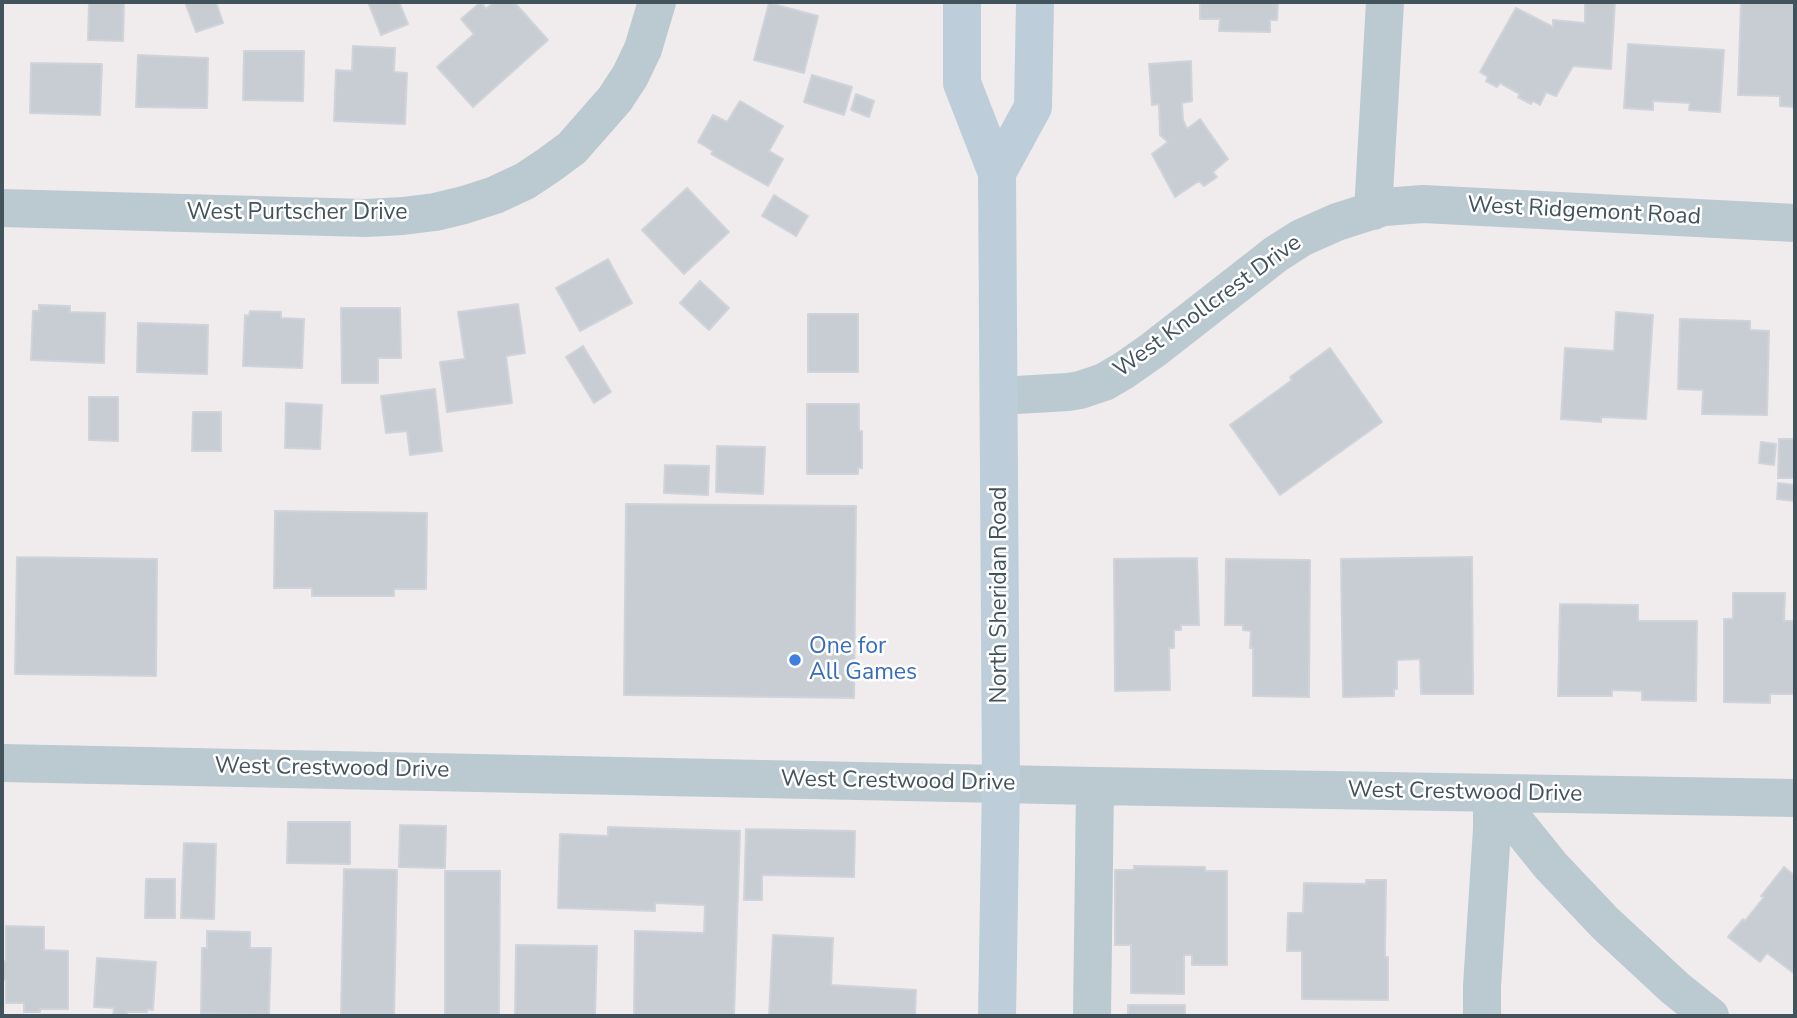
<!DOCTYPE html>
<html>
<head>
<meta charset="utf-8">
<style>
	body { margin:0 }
	#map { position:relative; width:1797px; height:1018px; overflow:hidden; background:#f0eced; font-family:"Nunito Sans",sans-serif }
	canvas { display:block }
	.frame { position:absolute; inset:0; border:4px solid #43535c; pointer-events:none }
</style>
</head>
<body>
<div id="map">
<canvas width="1797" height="1018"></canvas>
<div class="frame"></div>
</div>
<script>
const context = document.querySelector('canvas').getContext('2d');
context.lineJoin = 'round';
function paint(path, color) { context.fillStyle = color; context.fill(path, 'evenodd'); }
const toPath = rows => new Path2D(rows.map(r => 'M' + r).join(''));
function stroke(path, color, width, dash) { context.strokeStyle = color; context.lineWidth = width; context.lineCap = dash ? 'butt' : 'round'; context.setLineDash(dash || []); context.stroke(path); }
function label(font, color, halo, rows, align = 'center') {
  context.font = font + ' "Nunito Sans",sans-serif'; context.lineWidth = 5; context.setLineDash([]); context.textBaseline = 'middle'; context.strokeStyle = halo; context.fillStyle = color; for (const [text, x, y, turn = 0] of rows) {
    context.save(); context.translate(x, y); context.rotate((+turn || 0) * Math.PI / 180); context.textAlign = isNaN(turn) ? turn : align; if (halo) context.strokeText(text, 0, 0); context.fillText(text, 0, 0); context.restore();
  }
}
const building = toPath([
	[89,2,124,2,123,41,88,40,89,2],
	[185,2,216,2,223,23,196,32,185,2],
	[368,2,399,2,408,24,381,35,368,2],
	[481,2,486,9,494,2,514,2,548,40,473,107,437,67,474,34,461,19,481,2],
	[1200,2,1278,2,1277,20,1270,20,1270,32,1219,31,1220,19,1200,19,1200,2],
	[1585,2,1615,2,1611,69,1573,66,1556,96,1546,92,1540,105,1533,101,1531,104,1518,97,1520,94,1500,83,1497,87,1486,81,1488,77,1480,72,1516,8,1553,27,1553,20,1585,23,1585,2],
	[1741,2,1795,2,1795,107,1780,106,1780,96,1738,95,1741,2],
	[769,3,818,16,804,73,754,60,769,3],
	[1628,44,1724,50,1720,112,1689,110,1690,103,1653,101,1653,110,1624,108,1628,44],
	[353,46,395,48,394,72,407,73,405,124,334,121,336,70,352,71,353,46],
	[244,51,304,51,303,101,243,100,244,51],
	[138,55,208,58,207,108,136,107,138,55],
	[1191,61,1192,101,1182,103,1183,120,1187,129,1200,119,1228,159,1213,172,1217,177,1204,186,1199,181,1175,197,1152,154,1168,142,1160,135,1159,104,1152,105,1149,64,1191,61],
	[31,63,102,64,100,115,30,113,31,63],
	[812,75,852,87,844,115,804,102,812,75],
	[856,94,874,101,869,117,851,110,856,94],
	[740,101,783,126,769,151,783,159,768,186,711,154,713,151,698,142,713,115,727,122,740,101],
	[687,188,729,232,684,274,642,230,687,188],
	[774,195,808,216,796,236,762,216,774,195],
	[608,259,632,303,580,331,556,288,608,259],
	[700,281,729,308,709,330,680,303,700,281],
	[518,304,525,353,506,356,512,403,447,412,440,362,465,359,458,312,518,304],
	[39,305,70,306,70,312,105,313,104,363,31,360,33,311,39,311,39,305],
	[341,308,400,308,401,358,378,358,378,383,342,383,341,308],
	[250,311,281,312,281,318,304,319,302,368,243,366,245,315,249,316,250,311],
	[1616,312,1653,315,1646,419,1601,417,1601,422,1561,419,1565,348,1614,351,1616,312],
	[808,314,858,314,858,372,808,372,808,314],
	[1680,319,1750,321,1750,330,1769,331,1767,415,1702,414,1703,390,1678,389,1680,319],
	[138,323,208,325,207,374,137,372,138,323],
	[583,346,611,392,594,403,566,357,583,346],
	[1330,348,1382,422,1280,495,1230,425,1292,380,1290,377,1330,348],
	[435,389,442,451,410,455,407,431,386,433,381,396,435,389],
	[89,397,118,397,118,441,89,440,89,397],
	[286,403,322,405,320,449,285,448,286,403],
	[807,404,859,404,859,431,862,431,862,468,858,468,858,474,807,474,807,404],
	[193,412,221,412,221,451,192,451,193,412],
	[1779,439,1795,439,1795,478,1778,478,1779,439],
	[1761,442,1776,444,1774,465,1759,463,1761,442],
	[717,446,765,447,763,494,716,492,717,446],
	[665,465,709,466,708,495,664,493,665,465],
	[1778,483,1795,485,1795,501,1777,499,1778,483],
	[626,504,856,506,854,698,624,695,626,504],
	[275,511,427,513,426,589,394,589,394,596,312,596,312,588,274,588,275,511],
	[17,557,157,559,156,676,15,674,17,557],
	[1472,557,1473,694,1421,694,1420,659,1397,660,1397,689,1394,689,1394,696,1343,697,1341,559,1472,557],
	[1197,558,1199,625,1181,625,1181,630,1174,630,1174,648,1169,648,1170,690,1115,691,1114,559,1197,558],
	[1226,559,1310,560,1309,697,1253,696,1253,648,1250,648,1251,631,1243,630,1243,625,1225,625,1226,559],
	[1733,593,1785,593,1784,621,1795,621,1795,694,1770,694,1770,703,1724,702,1724,619,1733,619,1733,593],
	[1560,604,1638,605,1638,621,1697,621,1696,701,1642,700,1642,691,1612,690,1612,696,1558,696,1560,604],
	[288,822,350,822,350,864,287,863,288,822],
	[400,825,446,826,445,868,399,867,400,825],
	[608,827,740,831,734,1016,634,1016,635,931,704,933,705,905,655,903,655,911,558,908,560,834,608,836,608,827],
	[746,829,855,831,854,877,762,875,762,900,744,900,746,829],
	[184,843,216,844,214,919,181,918,184,843],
	[1134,866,1205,867,1205,871,1227,871,1227,965,1192,965,1192,955,1184,955,1184,994,1131,993,1131,945,1115,945,1115,870,1134,870,1134,866],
	[1784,867,1795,876,1795,974,1767,953,1760,962,1728,937,1743,919,1745,921,1764,897,1761,896,1784,867],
	[344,869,397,870,394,1016,341,1016,344,869],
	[445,871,500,871,499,1016,445,1016,445,871],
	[146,879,175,879,175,918,145,918,146,879],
	[1366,880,1386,880,1385,957,1388,957,1388,1000,1302,999,1302,951,1287,951,1288,913,1303,913,1304,883,1366,884,1366,880],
	[6,926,44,927,44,950,68,951,68,1009,40,1009,40,1012,24,1012,24,1003,6,1003,6,980,2,980,2,961,6,961,6,926],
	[207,931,250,932,250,948,271,948,269,1015,201,1013,202,948,207,948,207,931],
	[773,935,833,938,831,985,916,990,915,1016,769,1016,773,935],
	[516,945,597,946,595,1016,515,1016,516,945],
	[97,958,156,962,153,1010,147,1009,147,1012,127,1012,127,1016,113,1016,114,1008,94,1007,97,958],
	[1128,1005,1185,1005,1185,1016,1128,1016,1128,1005]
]);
const street = toPath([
	[2,208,366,218,403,216,435,212,464,205,495,195,525,181,549,165,572,148,615,99,630,76,643,49,657,2],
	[1373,211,1385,2],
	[999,396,1068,392,1080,390,1104,382,1123,371,1153,350,1276,254,1301,238,1337,222,1384,207,1423,204,1795,223],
	[2,763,1095,786,1795,798],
	[1492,793,1551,866,1605,923,1675,988,1710,1016],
	[1092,1016,1095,786],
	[1482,1016,1482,986,1492,829,1492,793]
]);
const secondary = toPath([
	[962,2,962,83,997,173,1001,783,997,1016],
	[997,173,1033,107,1035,2]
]);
const markers = [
	[795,660,7,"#3f7fe0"]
];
const streetNames = [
	["West Ridgemont Road",1584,212,3],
	["West Purtscher Drive",297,213],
	["West Knollcrest Drive",1208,307,-36],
	["North Sheridan Road",1000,595,-90],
	["West Crestwood Drive",332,769,1],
	["West Crestwood Drive",898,782,1],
	["West Crestwood Drive",1465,793,1]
];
const shopNames = [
	["One for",809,647],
	["All Games",809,673]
];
paint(building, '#c8cdd3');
stroke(building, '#d0d4da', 2);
stroke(street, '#bbc9d1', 38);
stroke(secondary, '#bdcdd9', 38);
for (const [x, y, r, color] of markers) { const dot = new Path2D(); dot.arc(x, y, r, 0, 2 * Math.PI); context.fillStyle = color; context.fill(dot); stroke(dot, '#fff', 2.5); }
label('23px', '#43535c', '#fff', streetNames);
label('23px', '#366cbe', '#fff', shopNames, 'left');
</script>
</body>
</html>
